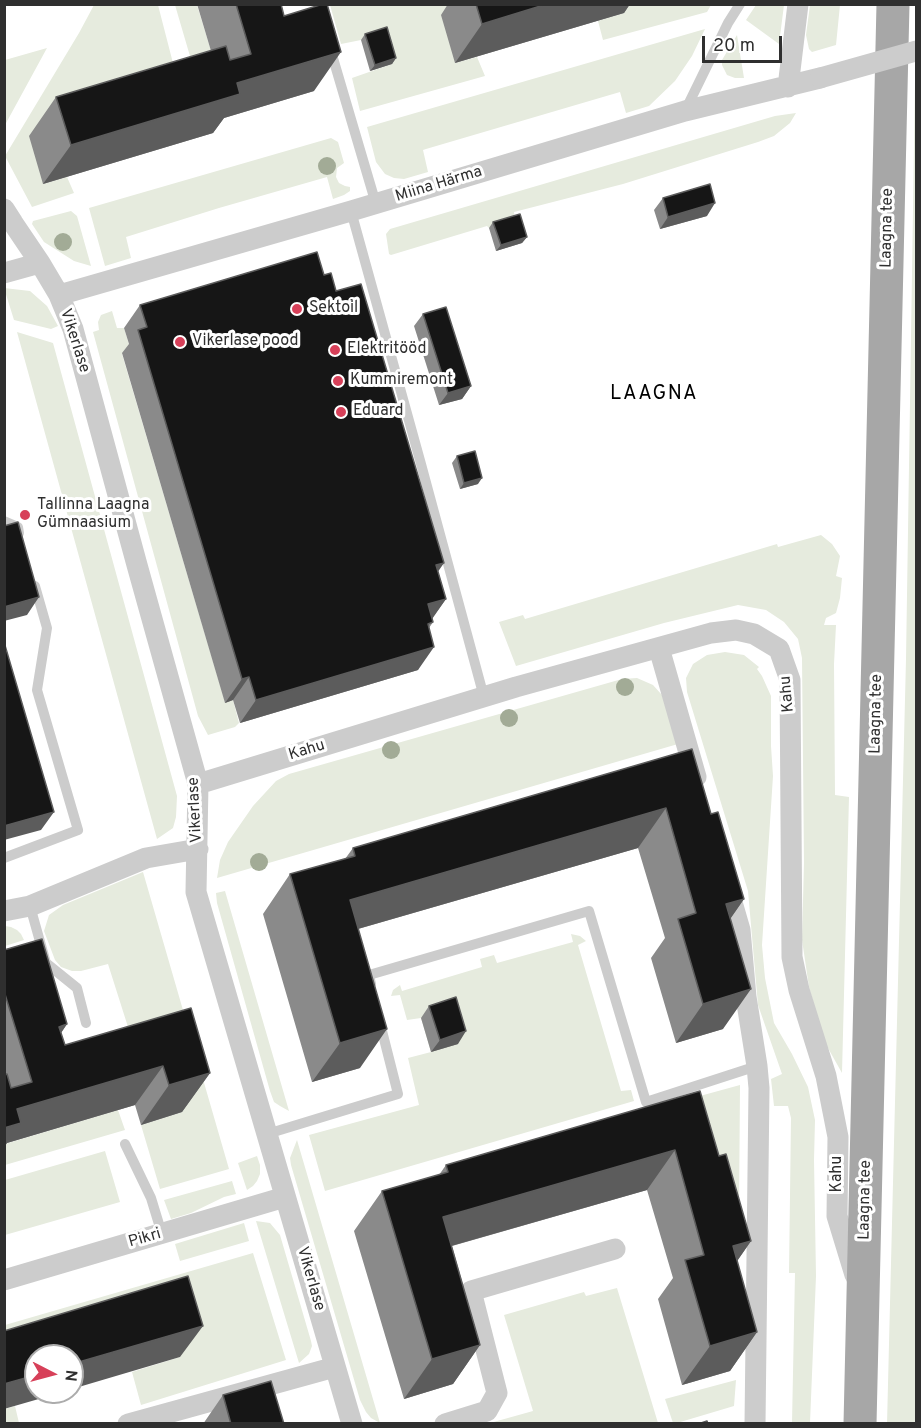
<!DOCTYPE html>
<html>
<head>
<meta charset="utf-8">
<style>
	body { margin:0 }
	#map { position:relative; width:921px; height:1428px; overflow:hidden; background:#fff; font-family:Overpass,sans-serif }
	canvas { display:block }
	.frame { position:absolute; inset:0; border:6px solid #2f2f2f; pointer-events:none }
	.north { position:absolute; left:24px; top:1344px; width:60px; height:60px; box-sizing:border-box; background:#fff; border:2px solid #acacac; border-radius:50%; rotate:96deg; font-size:16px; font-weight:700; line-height:24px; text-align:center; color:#2f2f2f }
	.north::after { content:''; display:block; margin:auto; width:21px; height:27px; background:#d74059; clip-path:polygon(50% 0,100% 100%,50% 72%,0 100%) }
	.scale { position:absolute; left:702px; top:36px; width:80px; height:27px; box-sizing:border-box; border:3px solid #2f2f2f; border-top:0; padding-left:8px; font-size:18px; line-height:21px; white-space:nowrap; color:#2f2f2f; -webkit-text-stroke:4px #fff; paint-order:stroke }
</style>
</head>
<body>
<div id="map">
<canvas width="921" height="1428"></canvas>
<div class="frame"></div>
<div class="north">N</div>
<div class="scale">20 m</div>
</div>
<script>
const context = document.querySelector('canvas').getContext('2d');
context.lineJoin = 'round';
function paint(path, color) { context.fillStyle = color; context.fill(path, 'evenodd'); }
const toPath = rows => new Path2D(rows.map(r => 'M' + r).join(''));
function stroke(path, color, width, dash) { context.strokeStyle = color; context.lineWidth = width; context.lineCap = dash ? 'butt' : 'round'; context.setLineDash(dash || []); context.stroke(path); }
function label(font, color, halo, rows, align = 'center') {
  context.font = font + ' Overpass,sans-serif'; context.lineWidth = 6; context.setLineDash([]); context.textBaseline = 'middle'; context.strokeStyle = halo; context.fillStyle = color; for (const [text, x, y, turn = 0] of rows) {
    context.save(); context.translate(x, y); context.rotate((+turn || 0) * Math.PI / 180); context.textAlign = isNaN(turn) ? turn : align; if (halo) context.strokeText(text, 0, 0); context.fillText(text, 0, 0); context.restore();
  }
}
const green = toPath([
	[94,5,158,5,174,67,192,63,175,5,197,5,224,93,43,184,67,177,74,193,32,207,5,156,79,33],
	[330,5,477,5,455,63,477,57,485,76,360,111,352,78,392,64,383,34,361,40,341,44],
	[622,5,711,5,707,12,603,40,598,21,624,13],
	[756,5,784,5,779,44,746,20],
	[810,5,840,5,836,45,812,52,809,49,806,35],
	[705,29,692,56,675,81,649,106,626,113,620,92,426,149,423,150,428,172,404,179,394,178,385,174,376,162,367,127],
	[737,35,744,78,735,78,727,75,722,65,722,60],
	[47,48,5,125,5,60],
	[916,79,916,1423,887,1424,906,659,915,80],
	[796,113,790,123,774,136,758,142,623,184,514,212,515,220,489,228,487,226,391,255,389,254,386,234,390,229,775,116],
	[331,138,338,142,344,163,337,168,336,177,339,183,345,186,350,187,350,191,344,195,333,199,327,177,219,208,126,237,131,258,105,266,89,208],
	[71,211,77,216,91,266,74,261,44,242,32,224,33,221],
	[4,288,30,291,47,306,58,326,51,329,14,320],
	[112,311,117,328,124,328,131,351,122,354,225,702,233,700,239,723,235,727,208,735,198,716,93,332,99,330,98,322,101,315],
	[17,332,53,343,177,796,176,817,173,828,157,839],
	[821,535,832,544,840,556,836,576,842,578,840,598,836,613,826,618,824,625,836,625,834,664,835,795,849,797,842,1073,824,1041,809,987,802,940,804,863,802,658,798,639,784,622,766,610,738,605,664,623,516,666,499,622,523,615,525,619,777,544,778,547],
	[725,652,744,655,759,667,757,669,762,676,771,696,771,746,773,776,762,945,765,978,774,1023,792,1054,808,1087,815,1120,814,1160,816,1276,810,1423,792,1423,795,1273,789,1273,791,1118,788,1106,774,1106,771,1079,782,1074,758,1005,748,891,687,692,686,678,693,664,707,655],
	[637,678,653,685,662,695,678,744,217,878,220,860,228,842,253,806,276,781,289,774,622,679],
	[143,872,229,1169,160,1189,141,1125,182,1112,128,1027,108,964,81,971,72,971,61,967,55,960,44,931,49,915,63,905],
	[225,891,289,1111,280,1106,274,1102,270,1091,217,903,216,893],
	[5,926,11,927,17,930,21,934,24,940,5,946],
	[571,934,580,936,586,941,578,945,621,1091,631,1090,634,1101,325,1191,309,1135,419,1105,408,1058,431,1052,421,1018,407,1020,400,995,391,996,393,990,400,985,402,991,482,967,480,959,494,955,497,963,573,942],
	[740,1085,739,1211,689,1099],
	[118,1110,125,1130,5,1165,5,1144],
	[297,1140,380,1423,371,1418,366,1412,360,1400,291,1165,290,1158],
	[105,1151,120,1202,5,1235,5,1180],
	[257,1156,260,1165,260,1174,257,1181,253,1186,247,1190,238,1163],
	[232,1181,236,1194,224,1197,191,1213,171,1219,164,1200],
	[256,1221,270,1223,280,1235,311,1341,312,1346,309,1354,299,1363],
	[244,1223,249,1241,180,1261,175,1244],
	[253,1253,286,1360,141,1405,132,1372,180,1357,166,1308,5,1355,5,1325],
	[617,1288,658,1423,490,1423,533,1411,504,1315,584,1292,586,1296],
	[736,1380,734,1406,677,1423,673,1423,665,1399],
	[15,1406,19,1423,5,1424,5,1409]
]);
const service = toPath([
	[330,48,376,204],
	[685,111,728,23,740,4],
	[351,211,421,464,484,697],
	[4,521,18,527,19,533],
	[4,858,78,830,37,690,47,628,35,586],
	[30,906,46,963,77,988,86,1023],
	[371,984,369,975,589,911,646,1102,757,1066],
	[267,1134,398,1094,380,1023],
	[125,1144,151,1198,162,1234]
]);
const minor = toPath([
	[788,87,798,4],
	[4,209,13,223,40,263,59,295,73,329,137,565,198,784,196,892,352,1424],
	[4,273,40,263],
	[59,295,351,211,685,111,820,78],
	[659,648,696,777],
	[198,784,516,687,711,633,736,630,754,634,779,649,790,680,792,957,799,990,826,1076,838,1137,837,1216,855,1275],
	[727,885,740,930,746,997,757,1066,759,1088,755,1424],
	[4,911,30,906,146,858,198,849],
	[4,1280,285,1197],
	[128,1424,335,1367],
	[445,1424,487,1411,497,1393,471,1291,615,1249]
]);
const primary = toPath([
	[860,1424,893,4]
]);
const minorBridge = toPath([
	[820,78,916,51]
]);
const trees = [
	[327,166],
	[63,242],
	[625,687],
	[509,718],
	[391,750],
	[259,862]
];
const wall = toPath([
	[197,4,282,4,281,6,284,16,314,91,224,118,213,133,43,184,29,136,56,97,211,51],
	[448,4,630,4,624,13,455,63,441,15],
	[365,34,396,58,392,64,370,71,361,40],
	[663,198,707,216,660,229,654,210],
	[493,222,527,237,522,243,496,251,489,228],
	[324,275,336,291,438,571,446,599,432,618,433,622,429,628,418,670,240,723,233,700,225,703,122,353,129,344,124,328,140,305],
	[423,314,471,386,462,399,439,405,414,326],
	[457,456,478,484,460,489,452,463],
	[692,749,711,814,744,899,730,919,723,1029,676,1043,651,958,665,938,638,848,358,929,360,1068,312,1082,263,914,290,874,345,859,353,848],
	[4,950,67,1024,61,1033,65,1045,210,1073,182,1112,141,1125,135,1105,7,1143,4,1147],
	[429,1006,458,1044,431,1052,421,1018],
	[700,1091,719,1156,751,1241,737,1261,757,1332,730,1371,682,1385,658,1299,673,1278,647,1190,452,1246,480,1345,453,1384,404,1399,354,1231,382,1191,439,1175,446,1165],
	[223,1395,284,1424,203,1424]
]);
const shadedWall = toPath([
	[547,4,630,4,624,13,455,63,482,24],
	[341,52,314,91,224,118,213,133,43,184,71,145,237,83],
	[396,58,392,64,370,71,375,65],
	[715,203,707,216,660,229,668,217],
	[527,237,522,243,496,251,501,245],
	[471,386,462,399,439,405,448,393],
	[482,478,478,484,460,489,464,483],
	[444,563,428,586,436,565],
	[39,597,27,615,4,621,4,607],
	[446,599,430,622,428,604],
	[434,647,418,670,240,723,256,700],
	[249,677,233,700,225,703,242,679],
	[666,808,638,848,323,939,350,900],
	[54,812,41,830,4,840,4,826],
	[744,899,717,938,726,904],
	[751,989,723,1029,676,1043,703,1004],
	[67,1024,40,1064,59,1027],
	[387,1029,360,1068,312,1082,340,1043],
	[466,1031,458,1044,431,1052,440,1040],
	[163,1066,135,1105,7,1143,4,1147,4,1127,17,1109],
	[210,1073,182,1112,141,1125,169,1085],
	[675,1150,647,1190,416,1256,443,1217],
	[751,1241,724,1280,733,1246],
	[203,1326,180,1357,72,1389,72,1364],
	[757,1332,730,1371,682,1385,710,1346],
	[480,1345,453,1384,404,1399,432,1359],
	[36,1375,36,1392,63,1392,4,1409,4,1384]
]);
const building = toPath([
	[236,4,281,4,284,16,323,4,327,4,341,52,237,83,240,94,71,145,56,97,226,46,230,60,251,54,236,4],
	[476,4,547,4,482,24,476,4],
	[387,27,396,58,375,65,365,34,387,27],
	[710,184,715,203,668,217,663,198,710,184],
	[520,214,527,237,501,245,493,222,520,214],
	[317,252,324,275,331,273,336,291,361,284,444,563,436,565,446,599,428,604,433,622,428,624,434,647,256,700,249,677,242,679,138,330,147,327,140,305,317,252],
	[446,307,471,386,448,393,423,314,446,307],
	[475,451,482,478,464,483,457,456,475,451],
	[18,522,39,597,4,607,4,526,18,522],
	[4,642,54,812,4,826,4,642],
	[692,749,711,814,718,812,744,899,726,904,751,989,703,1004,678,919,696,913,666,808,350,900,387,1029,340,1043,290,874,355,856,353,848,692,749],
	[42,939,67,1024,59,1027,65,1045,191,1008,210,1073,169,1085,163,1066,17,1109,21,1123,4,1128,4,1075,7,1074,11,1088,32,1082,4,991,4,950,42,939],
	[456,997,466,1031,440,1040,429,1006,456,997],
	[700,1091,719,1156,726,1154,751,1241,733,1246,757,1332,710,1346,685,1260,704,1255,675,1150,443,1217,480,1345,432,1359,382,1191,448,1172,446,1165,700,1091],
	[188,1276,203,1326,72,1364,72,1356,36,1356,36,1375,4,1384,4,1331,188,1276],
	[271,1381,284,1424,231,1424,223,1395,271,1381],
	[707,1421,708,1424,698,1424,707,1421]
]);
const markers = [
	[297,309,6,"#d74059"],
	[180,342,6,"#d74059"],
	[335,350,6,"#d74059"],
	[338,381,6,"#d74059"],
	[341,412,6,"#d74059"],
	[25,515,6,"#d74059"]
];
const streetNames = [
	["Miina Härma",439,185,-17],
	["Laagna tee",888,228,-89],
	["Vikerlase",74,341,72],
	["Kahu",788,694,-95],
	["Laagna tee",877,714,-89],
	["Kahu",307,751,-17],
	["Vikerlase",196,810,-93],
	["Kahu",838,1174,-90],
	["Laagna tee",866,1200,-89],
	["Pikri",145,1239,-16],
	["Vikerlase",310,1279,74]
];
const poiNames = [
	["Sektoil",309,309],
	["Vikerlase pood",192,342],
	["Elektritööd",347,350],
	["Kummiremont",350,381],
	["Eduard",353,412],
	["Tallinna Laagna",37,506],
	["Gümnaasium",37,524]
];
const quarterNames = [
	["LAAGNA",654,395]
];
paint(green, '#e6ebde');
stroke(service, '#ccc', 10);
stroke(minor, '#ccc', 21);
stroke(primary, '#a7a7a7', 33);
stroke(minorBridge, '#ccc', 21);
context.fillStyle = '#a2ab96';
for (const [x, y] of trees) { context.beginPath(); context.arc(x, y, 9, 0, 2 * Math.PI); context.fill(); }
paint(wall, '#8a8a8a');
paint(shadedWall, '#5c5c5c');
paint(building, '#161616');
stroke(building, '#5c5c5c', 1.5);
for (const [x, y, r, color] of markers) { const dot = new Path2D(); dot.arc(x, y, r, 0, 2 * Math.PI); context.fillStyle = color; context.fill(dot); stroke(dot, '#fff', 2); }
label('16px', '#2f2f2f', '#fff', streetNames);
label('16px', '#2f2f2f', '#fff', poiNames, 'left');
context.letterSpacing = '1.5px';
label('20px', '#000', '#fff', quarterNames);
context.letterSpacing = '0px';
</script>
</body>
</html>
